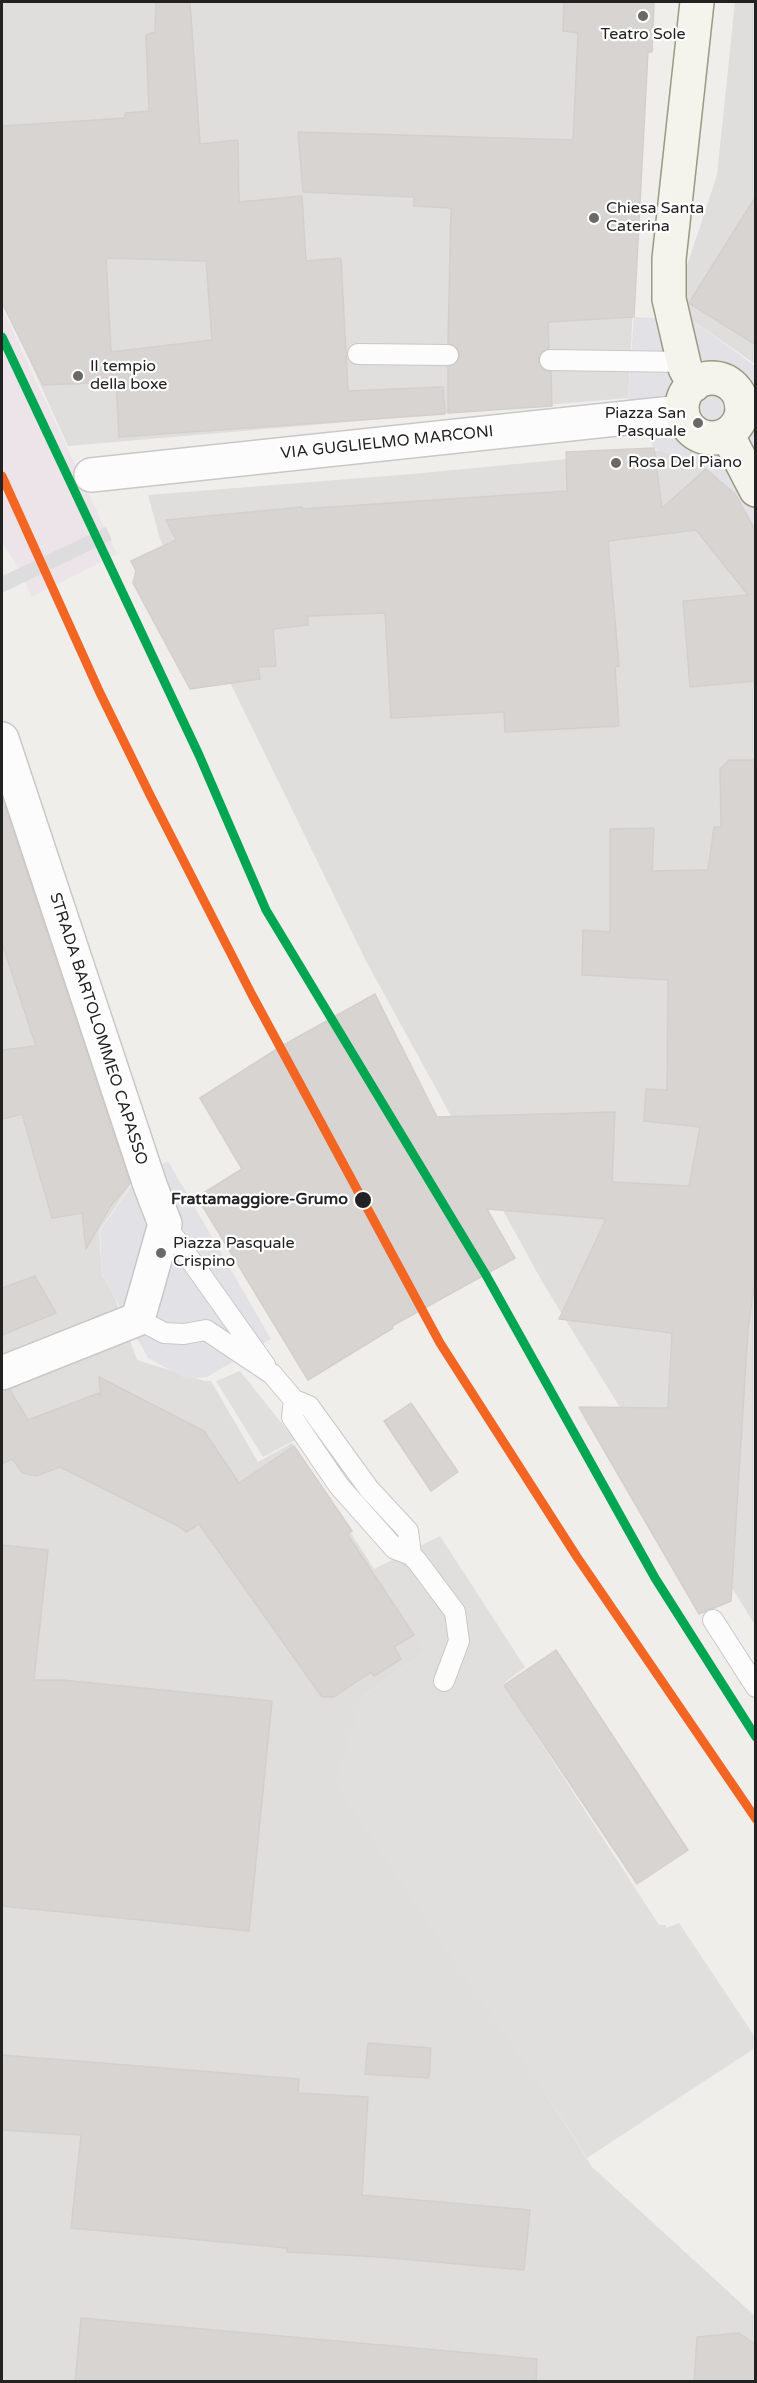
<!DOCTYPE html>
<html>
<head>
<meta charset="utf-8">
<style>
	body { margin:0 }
	#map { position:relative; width:757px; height:2383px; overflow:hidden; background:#f0eeeb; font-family:"Varela Round",sans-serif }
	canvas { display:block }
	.frame { position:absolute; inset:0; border:3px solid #222; pointer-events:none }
</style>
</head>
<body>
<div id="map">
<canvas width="757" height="2383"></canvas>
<div class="frame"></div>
</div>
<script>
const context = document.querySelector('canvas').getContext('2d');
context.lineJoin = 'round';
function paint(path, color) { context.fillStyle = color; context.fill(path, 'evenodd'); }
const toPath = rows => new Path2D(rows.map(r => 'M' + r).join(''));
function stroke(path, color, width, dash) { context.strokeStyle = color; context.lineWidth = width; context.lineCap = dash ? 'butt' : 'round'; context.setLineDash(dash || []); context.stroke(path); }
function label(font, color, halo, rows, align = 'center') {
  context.font = font + ' "Varela Round",sans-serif'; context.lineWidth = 4.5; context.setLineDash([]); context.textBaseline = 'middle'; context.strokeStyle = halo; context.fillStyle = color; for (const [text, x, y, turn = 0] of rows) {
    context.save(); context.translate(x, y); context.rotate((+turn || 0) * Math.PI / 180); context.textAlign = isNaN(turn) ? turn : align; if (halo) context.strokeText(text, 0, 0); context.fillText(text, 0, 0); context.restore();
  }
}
const residential = toPath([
	[2,2,650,2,628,398,68,446,2,300],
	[735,2,755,2,755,364,692,320,682,281,717,175],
	[755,441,755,1625,544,1285,367,963,160,539,148,495,412,474],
	[2,765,133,1181,99,1231,102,1275,113,1293,137,1360,204,1381,211,1381,258,1462,292,1443,427,1650,362,1697,545,2092,592,2167,755,2316,755,2381,2,2381]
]);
const industrial = toPath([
	[2,308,117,554,32,597,14,560,2,542]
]);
const parking = toPath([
	[302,193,412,198,413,207,450,209,447,386,315,392],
	[240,1371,295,1440,263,1457,216,1381],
	[440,1536,525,1667,503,1684,659,1925,666,1925,666,1928,679,1923,755,2037,755,2048,587,2158,545,2092,459,1969,335,1782,362,1697,427,1650,374,1569]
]);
const plaza = toPath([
	[634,317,692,320,755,366,755,531,735,494,706,469,654,448,628,398],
	[168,1161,271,1339,207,1377,186,1379,148,1358,102,1274,100,1231,133,1183]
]);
const pier = toPath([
	[106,527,112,540,2,593,2,576]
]);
const building = toPath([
	[156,2,190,2,200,144,238,140,239,202,302,196,306,261,341,258,348,391,443,387,445,414,119,437,116,382,43,385,2,303,2,126,125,118,125,113,149,111,146,35,155,32,156,2],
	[106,258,206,261,212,340,111,352,106,258],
	[564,2,654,2,652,52,648,52,634,317,548,322,549,348,540,353,538,360,543,370,551,372,552,406,448,413,448,367,454,365,460,356,458,349,448,343,451,208,414,206,414,197,303,192,298,132,573,140,578,33,563,31,564,2],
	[756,196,756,345,689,303,756,196],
	[654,448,662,508,706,469,735,494,756,531,756,681,690,687,683,601,748,595,696,530,608,541,619,666,615,667,619,726,505,732,504,712,391,718,385,613,308,616,308,625,273,629,276,666,258,667,260,679,190,689,133,583,136,571,131,561,176,540,166,520,302,507,302,509,567,491,566,452,654,448],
	[729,760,756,760,756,1270,748,1330,731,1601,699,1614,579,1407,668,1408,672,1333,559,1319,606,1219,487,1209,515,1258,392,1326,393,1328,308,1380,197,1197,242,1169,200,1098,280,1047,375,994,437,1117,615,1112,612,1182,689,1186,700,1127,644,1121,646,1089,667,1090,668,980,582,975,583,930,610,932,610,829,654,828,652,871,708,870,714,827,721,827,720,769,729,760],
	[2,797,130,1183,110,1207,86,1249,82,1213,52,1218,22,1114,2,1119,2,1050,36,1046,2,943,2,797],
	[35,1276,56,1313,2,1335,2,1288,35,1276],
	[99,1377,204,1431,239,1483,294,1446,352,1531,347,1534,414,1635,394,1647,401,1659,374,1676,371,1672,334,1697,322,1697,199,1524,186,1532,178,1526,60,1467,36,1476,23,1473,12,1459,2,1464,2,1391,10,1390,28,1420,99,1393,101,1396,99,1377],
	[411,1403,458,1472,431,1491,384,1421,411,1403],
	[2,1545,48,1550,34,1680,62,1680,272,1701,249,1931,2,1906,2,1545],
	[556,1650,688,1850,637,1884,504,1685,556,1650],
	[368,2043,431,2048,429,2078,365,2074,368,2043],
	[2,2055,299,2079,298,2093,368,2097,362,2195,530,2210,524,2270,380,2257,287,2252,287,2248,71,2228,81,2135,2,2130,2,2055],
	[81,2318,537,2359,536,2382,75,2382,81,2318],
	[739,2333,756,2345,756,2382,694,2382,697,2337,739,2333]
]);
const lane = toPath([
	[358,354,448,355],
	[550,360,684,362],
	[165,1224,265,1365],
	[138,1319,164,1333,184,1334,206,1330,272,1374,294,1400,309,1406,369,1489,408,1531,411,1555],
	[294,1400,292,1417,339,1486,395,1549,411,1555,417,1561,455,1612,459,1641,444,1681],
	[713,1620,756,1687]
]);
const street = toPath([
	[741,402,756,405],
	[91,475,682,412],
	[2,739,150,1185,165,1224,138,1319,2,1373]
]);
const secondary = toPath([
	'682 408a30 30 0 1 1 60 0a30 30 0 1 1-60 0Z',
	[694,385,685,368,669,299,669,259,697,2],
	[727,434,756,490]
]);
const rail1 = toPath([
	[2,337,199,755,266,910,486,1275,655,1578,756,1737]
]);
const rail2 = toPath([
	[2,476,100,693,150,795,252,995,440,1343,577,1557,756,1819]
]);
const markers = [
	[643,16,6,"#6a6968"],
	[594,218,6,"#6a6968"],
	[78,376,6,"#6a6968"],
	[698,423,6,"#6a6968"],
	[616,463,6,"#6a6968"],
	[363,1200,9,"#222"],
	[161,1253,6,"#6a6968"]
];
const poiNames = [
	["Teatro Sole",643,35,"center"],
	["Chiesa Santa",606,209],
	["Caterina",606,227],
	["Il tempio",90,367],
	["della boxe",90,385],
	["Piazza San",686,414,"right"],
	["Pasquale",686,432,"right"],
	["Rosa Del Piano",628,463],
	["Piazza Pasquale",173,1244],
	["Crispino",173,1262]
];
const streetNames = [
	["VIA GUGLIELMO MARCONI",387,443,-6],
	["STRADA BARTOLOMMEO CAPASSO",98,1029,72]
];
const stopNames = [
	["Frattamaggiore-Grumo",348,1200]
];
paint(residential, '#dfdedc');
paint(industrial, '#ede4e9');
paint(parking, '#e0dfde');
paint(plaza, '#e2e1e5');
paint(pier, '#dedddd');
paint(building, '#d7d4d2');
stroke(building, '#d3d0cc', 1.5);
stroke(lane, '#c9c8c7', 22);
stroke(street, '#c9c8c7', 36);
stroke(secondary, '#999a82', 36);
stroke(lane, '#fdfcfc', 20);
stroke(street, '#fdfcfc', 33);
stroke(secondary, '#f4f4ed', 33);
stroke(rail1, '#00a651', 9);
stroke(rail2, '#f26522', 9);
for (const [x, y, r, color] of markers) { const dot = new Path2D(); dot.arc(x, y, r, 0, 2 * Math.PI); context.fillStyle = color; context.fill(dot); stroke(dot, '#fff', 2); }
label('16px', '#222', '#fff', poiNames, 'left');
label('16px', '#222', '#fff', streetNames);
label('bold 16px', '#222', '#fff', stopNames, 'right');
</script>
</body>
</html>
